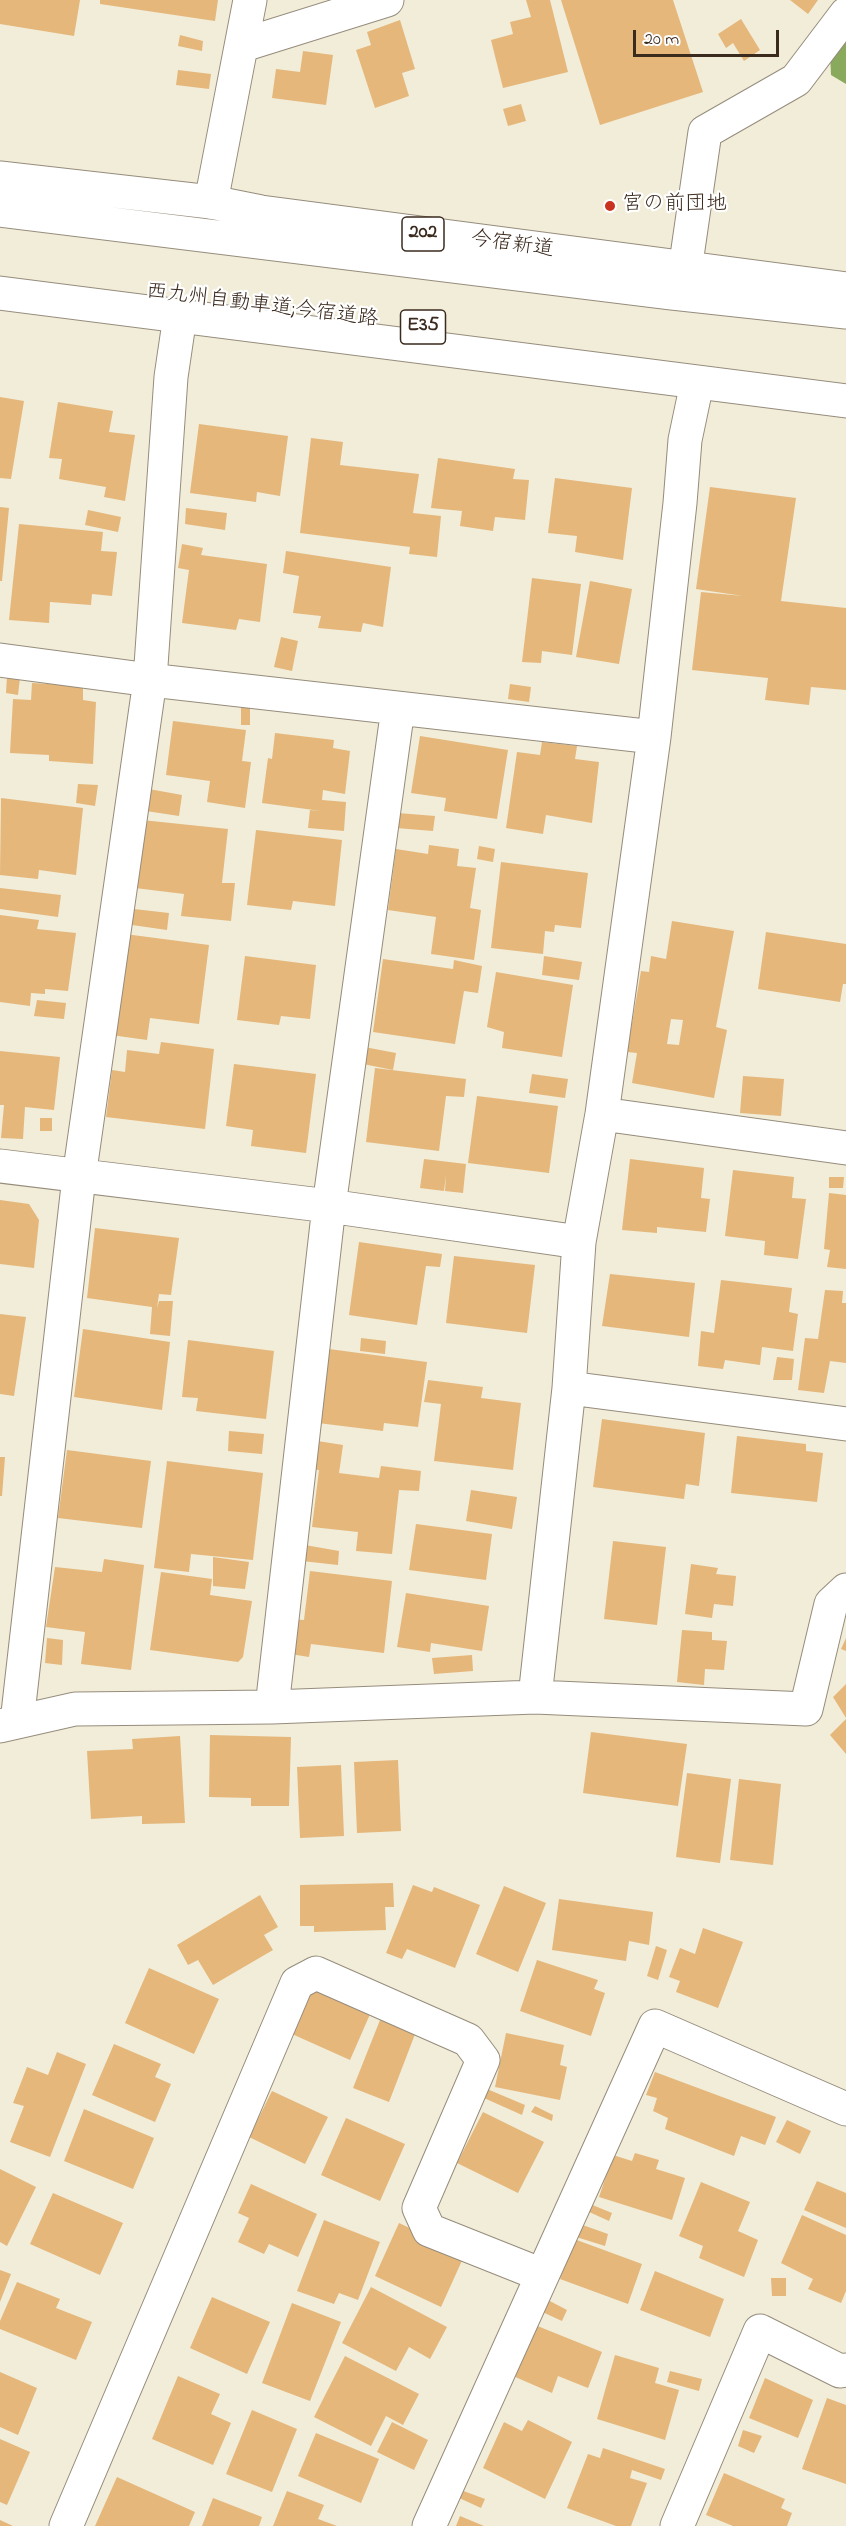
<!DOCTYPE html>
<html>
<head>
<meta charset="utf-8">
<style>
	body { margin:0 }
	#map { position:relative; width:846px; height:2526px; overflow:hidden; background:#f1edd9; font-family:"Indie Flower",sans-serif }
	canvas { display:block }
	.scale { position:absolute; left:633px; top:30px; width:146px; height:27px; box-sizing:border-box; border:3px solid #3b2a1e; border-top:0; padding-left:8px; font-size:18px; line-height:21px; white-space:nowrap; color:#3b2a1e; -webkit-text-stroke:4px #fff; paint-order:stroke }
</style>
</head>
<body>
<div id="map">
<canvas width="846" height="2526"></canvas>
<div class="scale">20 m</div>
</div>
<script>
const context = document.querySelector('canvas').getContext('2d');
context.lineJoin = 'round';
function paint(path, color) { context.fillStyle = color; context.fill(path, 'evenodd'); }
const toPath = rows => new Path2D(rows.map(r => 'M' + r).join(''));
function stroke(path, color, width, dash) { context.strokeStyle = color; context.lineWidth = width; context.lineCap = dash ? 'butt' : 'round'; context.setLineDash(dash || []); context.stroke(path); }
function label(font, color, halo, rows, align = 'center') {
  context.font = font + ' "Indie Flower","Klee One",sans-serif'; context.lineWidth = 4.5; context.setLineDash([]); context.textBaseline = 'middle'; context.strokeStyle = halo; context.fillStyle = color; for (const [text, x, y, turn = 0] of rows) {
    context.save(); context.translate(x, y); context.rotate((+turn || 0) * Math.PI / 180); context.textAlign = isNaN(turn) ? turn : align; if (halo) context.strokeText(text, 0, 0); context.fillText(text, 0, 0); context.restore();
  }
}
const forest = toPath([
	[846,9,846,84,831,75,829,28]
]);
const building = toPath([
	[0,0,80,0,74,36,0,24],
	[100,0,218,0,215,21,100,4],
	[526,0,550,0,568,72,503,88,491,40,513,34,510,22,531,17],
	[561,0,673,0,703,92,600,125],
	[790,0,818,0,808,14],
	[741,19,760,50,744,61,733,43,726,48,718,34],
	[400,20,415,69,402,73,409,96,375,108,356,50,371,45,367,32],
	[180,35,203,41,202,51,178,46],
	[303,51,333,55,326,105,272,98,276,69,300,72],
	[178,70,211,74,209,89,176,85],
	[521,104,526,121,508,126,503,109],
	[0,397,24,401,11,479,0,478],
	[58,402,113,411,109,432,135,435,125,501,104,497,106,487,59,479,62,459,49,458],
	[199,424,288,436,280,496,257,492,256,502,190,493],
	[311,438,343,442,340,465,419,474,413,513,441,516,437,557,409,554,410,547,300,533],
	[438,458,515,469,513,479,529,480,525,520,495,517,493,531,460,526,462,511,431,508],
	[555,478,632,488,623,560,575,552,577,536,548,533],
	[710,487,796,498,781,601,846,608,846,690,811,687,809,705,765,700,768,678,692,670,701,592,743,596,696,589],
	[0,507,9,508,2,581,0,581],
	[186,508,227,513,225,530,185,524],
	[88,510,121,517,118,532,85,525],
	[19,524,103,532,101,551,117,552,112,596,92,594,91,605,50,602,49,623,9,620],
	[182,544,203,548,201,555,267,564,260,622,239,619,236,630,182,623,189,570,178,568],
	[286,551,391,567,383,627,363,623,361,632,318,628,321,616,293,613,299,576,283,573],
	[532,578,581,584,572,655,542,651,541,663,522,662],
	[590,581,632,589,619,664,576,657],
	[281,637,298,641,292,671,274,667],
	[7,676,20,678,18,695,6,693],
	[32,683,83,686,83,700,96,702,93,764,49,761,49,755,10,753,13,699,31,700],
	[510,684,531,687,529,702,508,699],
	[241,707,250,708,250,725,241,725],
	[173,721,246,730,242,761,251,762,245,808,207,802,210,781,166,775],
	[275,733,334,740,333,748,350,751,345,794,323,790,322,800,346,802,344,831,308,828,310,810,321,811,262,803,268,758,272,759],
	[420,736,508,750,497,819,444,811,446,798,411,793],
	[542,742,577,746,575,759,599,762,592,823,546,815,543,834,506,828,517,752,540,755],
	[78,784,98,785,95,806,76,803],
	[149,789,182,795,179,816,146,811],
	[1,798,83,808,76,875,39,870,38,879,0,875],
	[398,813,435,816,433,831,396,828],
	[142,820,228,829,222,883,235,883,231,921,181,916,184,894,135,888],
	[256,830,342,840,335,906,293,901,291,910,247,905],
	[429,845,459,849,457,866,476,868,470,908,481,910,474,960,431,954,436,917,388,910,396,849,428,854],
	[479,846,495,849,493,862,477,859],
	[501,862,588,873,581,928,555,925,554,932,545,931,543,954,491,948],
	[0,888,61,895,58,917,0,909],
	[134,909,169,913,167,930,132,925],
	[0,915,39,920,37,929,76,933,68,991,45,989,45,994,31,993,30,1006,0,1002],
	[672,921,734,931,716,1027,727,1030,714,1098,632,1083,637,1053,627,1052,641,971,649,972,651,956,666,959],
	[671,1019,683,1020,679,1045,667,1044],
	[766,932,846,944,846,984,843,984,840,1002,758,989],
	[125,934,209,945,199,1024,150,1018,147,1040,111,1035],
	[245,956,316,965,310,1019,281,1016,279,1025,237,1020],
	[544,956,582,962,579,980,542,975],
	[383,959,453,969,454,960,482,966,478,993,464,991,455,1044,373,1032],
	[496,972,573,985,562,1057,502,1048,504,1032,487,1027],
	[37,1000,66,1003,64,1019,34,1016],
	[161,1042,214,1049,205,1129,106,1117,112,1070,125,1072,127,1050,159,1054],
	[359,1046,396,1053,393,1070,358,1063],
	[0,1051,60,1057,54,1110,25,1107,23,1139,1,1138,4,1105,0,1105],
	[234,1064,316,1074,306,1153,251,1146,253,1130,226,1126],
	[375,1068,466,1079,464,1097,446,1096,439,1151,366,1142],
	[532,1074,568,1079,565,1098,529,1093],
	[743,1076,784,1079,781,1116,740,1113],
	[477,1096,558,1106,549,1173,468,1163],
	[40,1118,52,1118,52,1131,40,1131],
	[424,1159,466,1164,463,1193,445,1191,446,1175,444,1191,420,1188],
	[630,1159,704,1168,701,1198,710,1199,706,1232,657,1227,657,1233,622,1230],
	[733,1170,794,1177,792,1198,806,1199,798,1259,764,1255,765,1241,725,1236],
	[829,1177,844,1177,843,1188,829,1188],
	[829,1193,846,1195,846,1269,827,1267,830,1250,824,1249],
	[0,1200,29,1204,39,1220,34,1268,0,1264],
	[95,1228,179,1238,171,1295,159,1294,157,1308,159,1301,173,1301,170,1336,150,1334,152,1307,87,1298],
	[359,1242,442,1254,440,1267,426,1266,417,1325,349,1315],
	[454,1256,535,1265,527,1333,446,1323],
	[610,1274,695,1283,689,1337,602,1326],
	[721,1280,792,1288,789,1312,798,1314,793,1351,762,1347,760,1365,725,1360,723,1369,698,1366,701,1331,714,1333],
	[825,1290,843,1291,842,1303,846,1303,846,1363,830,1361,824,1393,798,1390,805,1338,818,1339],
	[0,1314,26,1317,14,1396,0,1394],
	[83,1329,170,1342,162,1410,74,1397],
	[361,1338,386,1341,385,1354,360,1351],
	[188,1340,274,1351,266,1419,196,1411,198,1398,182,1397],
	[329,1349,427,1362,418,1427,384,1423,383,1431,318,1423],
	[777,1357,794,1359,792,1380,773,1380],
	[428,1380,483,1387,481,1398,521,1403,513,1470,434,1461,441,1404,424,1402],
	[602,1419,705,1433,699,1486,686,1484,684,1499,593,1487],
	[229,1431,264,1434,262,1454,228,1451],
	[737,1436,806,1444,806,1451,823,1453,817,1502,731,1493],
	[311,1440,343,1445,339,1473,379,1478,381,1466,421,1471,419,1491,399,1490,392,1554,356,1551,358,1532,312,1527,319,1470,308,1469],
	[67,1450,151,1461,142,1528,58,1518],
	[0,1457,5,1457,2,1496,0,1496],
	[167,1461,263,1473,253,1560,191,1554,189,1572,154,1568],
	[471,1490,517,1497,512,1529,466,1521],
	[416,1524,492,1534,486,1580,409,1570],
	[613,1541,666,1547,657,1625,604,1619],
	[305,1545,339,1551,338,1565,302,1561],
	[213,1557,249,1562,245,1589,213,1586],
	[104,1559,144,1565,131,1670,81,1664,85,1632,46,1627,55,1567,102,1572],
	[691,1564,718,1568,716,1574,736,1576,733,1606,714,1604,712,1618,685,1614],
	[310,1571,392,1581,384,1653,311,1644,309,1657,284,1653,289,1619,304,1620],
	[161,1572,212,1579,210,1595,252,1601,243,1657,238,1662,150,1650],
	[406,1593,489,1606,482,1651,431,1643,430,1652,397,1647],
	[682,1630,712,1632,712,1640,727,1641,724,1670,705,1669,704,1685,677,1682],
	[47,1638,63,1640,62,1665,45,1663],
	[846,1638,846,1651,841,1649],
	[472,1655,473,1671,434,1674,432,1658],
	[846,1684,846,1718,833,1697],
	[846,1719,846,1754,830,1735],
	[591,1732,687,1744,678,1806,583,1793],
	[210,1735,291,1737,289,1806,251,1806,251,1798,209,1797],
	[180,1736,185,1823,142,1824,142,1816,91,1819,87,1751,133,1749,132,1739],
	[398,1760,401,1831,357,1833,354,1762],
	[341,1765,344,1836,300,1838,297,1767],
	[687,1773,731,1779,720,1863,676,1857],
	[739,1779,781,1784,773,1865,730,1860],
	[393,1883,394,1907,385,1907,386,1930,314,1932,314,1926,300,1926,300,1885],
	[413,1885,432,1892,434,1887,480,1905,455,1968,407,1949,402,1959,386,1953],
	[504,1886,546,1903,518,1972,476,1954],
	[260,1895,278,1927,264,1935,273,1950,213,1985,198,1960,188,1965,177,1945],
	[559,1899,653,1912,649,1945,629,1941,626,1961,552,1950],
	[703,1928,743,1942,718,2008,676,1992,680,1981,669,1977,680,1948,695,1954],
	[656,1946,667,1950,658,1980,647,1976],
	[537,1960,598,1980,594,1989,605,1993,591,2036,520,2011],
	[149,1968,219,1999,194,2054,125,2023],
	[313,1986,371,2012,350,2060,292,2034],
	[382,2015,417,2029,389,2102,353,2088],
	[506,2033,564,2045,560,2065,567,2067,560,2100,495,2087],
	[114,2044,161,2064,155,2077,171,2084,155,2122,92,2095],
	[57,2052,86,2064,50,2157,10,2142,24,2106,13,2103,27,2067,48,2075],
	[655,2072,776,2117,765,2145,741,2136,734,2156,665,2129,668,2118,653,2111,657,2098,646,2095],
	[487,2089,525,2105,522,2115,484,2098],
	[272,2091,328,2117,305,2164,249,2137],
	[535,2106,553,2115,552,2121,531,2112],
	[84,2109,154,2138,133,2189,64,2161],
	[483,2112,544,2142,518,2193,457,2163],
	[346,2118,405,2144,380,2201,321,2175],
	[787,2120,811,2131,800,2154,776,2142],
	[635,2153,659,2160,656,2169,685,2178,672,2220,599,2197,613,2155,632,2161],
	[0,2169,36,2187,7,2246,0,2242],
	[817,2181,846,2193,846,2228,804,2210],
	[701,2182,750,2202,738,2231,758,2240,744,2277,699,2258,703,2246,679,2236],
	[251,2184,317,2214,298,2257,269,2244,264,2254,238,2242,249,2218,238,2213],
	[53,2193,123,2223,100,2275,30,2244],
	[590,2204,612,2213,609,2221,587,2211],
	[802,2215,846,2235,846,2291,841,2303,808,2289,813,2279,781,2263],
	[324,2220,380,2242,358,2300,339,2293,334,2304,297,2291],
	[399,2223,465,2254,441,2307,375,2276],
	[577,2223,608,2234,605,2246,573,2236],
	[574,2239,642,2264,628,2304,560,2279],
	[0,2270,11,2274,0,2302],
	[655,2271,724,2299,710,2337,640,2310],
	[771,2278,786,2278,786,2296,772,2296],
	[17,2282,60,2299,56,2308,92,2322,76,2360,0,2329,0,2321],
	[371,2287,447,2327,430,2359,409,2347,396,2371,342,2343],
	[212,2297,270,2322,247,2374,190,2348],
	[546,2299,567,2310,562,2321,540,2311],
	[292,2303,341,2322,310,2401,262,2383],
	[535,2325,602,2352,588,2388,558,2376,552,2393,513,2376],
	[615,2355,659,2368,655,2383,679,2390,665,2440,597,2419],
	[345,2356,419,2394,403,2425,386,2416,371,2446,314,2417],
	[670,2371,702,2379,699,2391,667,2382],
	[0,2372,37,2388,18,2435,0,2427],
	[178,2376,220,2394,211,2414,231,2423,213,2465,152,2439],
	[765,2378,813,2400,798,2438,749,2418],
	[827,2398,846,2405,846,2484,802,2469],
	[252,2410,297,2429,272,2492,226,2474],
	[528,2420,572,2442,545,2499,483,2468,504,2422,522,2431],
	[392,2422,428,2440,414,2470,377,2452],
	[743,2430,762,2436,754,2453,738,2446],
	[316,2433,379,2459,361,2503,298,2476],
	[0,2439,30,2452,7,2505,0,2502],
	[603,2448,665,2469,661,2480,632,2470,630,2478,647,2483,631,2526,616,2526,567,2508,588,2454,600,2458],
	[724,2473,785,2499,781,2508,792,2513,787,2526,733,2526,706,2515],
	[117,2477,195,2512,189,2526,95,2526],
	[461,2490,485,2499,481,2508,457,2497],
	[287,2491,324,2505,318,2519,337,2526,273,2526],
	[213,2498,262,2517,259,2526,202,2526],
	[460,2516,484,2526,456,2526],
	[0,2520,13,2526,0,2526]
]);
const street = toPath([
	[243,45,387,0],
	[211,202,250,0],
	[685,270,705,132,796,80,846,14],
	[0,660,150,680,654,737],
	[602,1114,654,737,680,503,685,440,697,383],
	[0,1166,329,1206,579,1242,602,1114,846,1148],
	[569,1388,846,1424],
	[535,1697,569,1388,579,1242],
	[272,1707,329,1206,398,708],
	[17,1722,79,1177,150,680,171,377,180,316],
	[0,1726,75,1709,272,1707,535,1697,806,1709,831,1604,846,1590],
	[66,2526,297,1983,316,1973,468,2040,483,2060,419,2208,429,2230,542,2275],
	[429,2526,655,2026,846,2109],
	[677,2526,760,2331,840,2371,846,2370]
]);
const highway = toPath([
	[0,178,211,202,261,212,846,289],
	[0,210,670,293,846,312],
	[0,293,846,401]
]);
const markers = [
	[610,206,6,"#c8321e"]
];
const shields = [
	[423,234,42],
	[423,327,45]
];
const shieldNames = [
	["202",423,234],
	["E35",423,327]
];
const poiNames = [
	["宮の前団地",622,206]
];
const streetNames = [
	["今宿新道",512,246,8],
	["西九州自動車道;今宿道路",262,307,7]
];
paint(forest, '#89a95c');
paint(building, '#e5b77b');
stroke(street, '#968c7c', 35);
stroke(highway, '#968c7c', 35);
stroke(street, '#fff', 33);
stroke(highway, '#fff', 33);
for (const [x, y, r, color] of markers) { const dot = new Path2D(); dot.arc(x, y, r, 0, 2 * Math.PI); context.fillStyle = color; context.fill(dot); stroke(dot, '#fff', 2); }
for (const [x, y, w] of shields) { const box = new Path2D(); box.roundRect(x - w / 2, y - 17, w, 34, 4.5); context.fillStyle = '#fff'; context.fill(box); stroke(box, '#3b2a1e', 1.5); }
label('bold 20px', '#3b2a1e', null, shieldNames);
label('21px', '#3b2a1e', '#fff', poiNames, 'left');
label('21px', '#3b2a1e', '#fff', streetNames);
</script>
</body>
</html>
